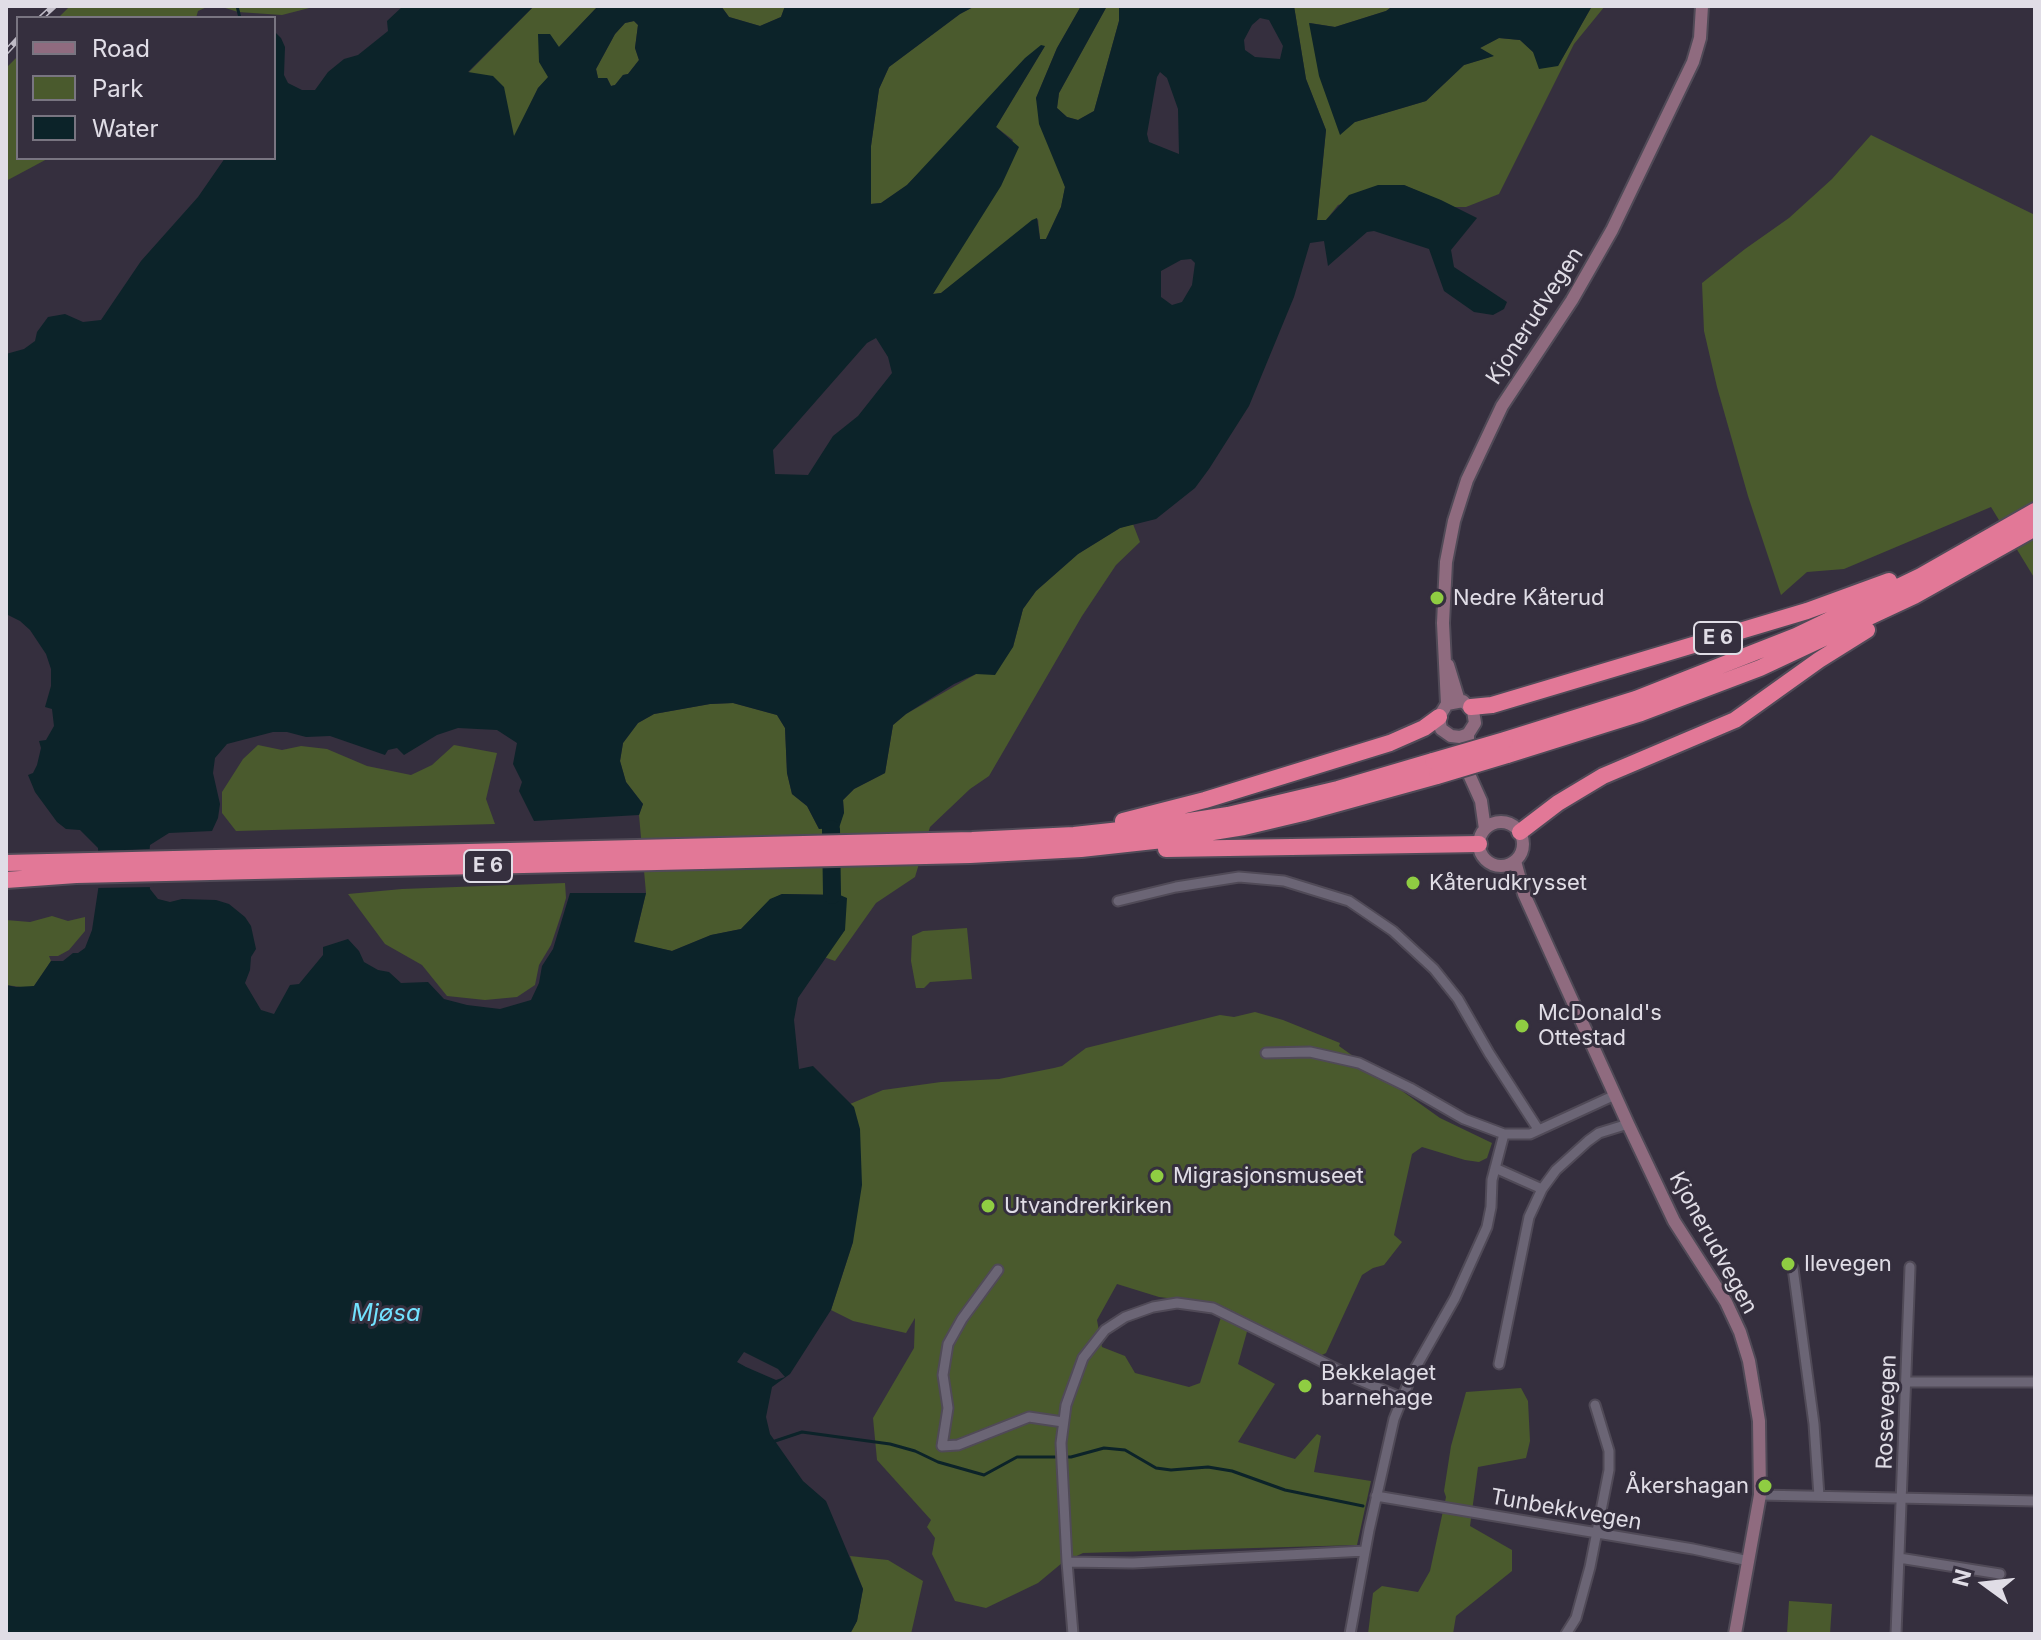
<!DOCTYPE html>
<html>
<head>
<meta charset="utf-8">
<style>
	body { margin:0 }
	#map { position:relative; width:2041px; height:1640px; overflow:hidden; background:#352f3e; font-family:Inter,sans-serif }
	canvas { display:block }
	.frame { position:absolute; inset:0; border:8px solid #e0dde6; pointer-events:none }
	.legend { position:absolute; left:16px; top:16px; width:260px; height:144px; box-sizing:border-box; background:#352f3e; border:2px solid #797581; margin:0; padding:10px 14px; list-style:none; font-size:24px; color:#e0dde6 }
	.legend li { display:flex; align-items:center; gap:16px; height:40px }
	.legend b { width:40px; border:2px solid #797581 }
	.north { position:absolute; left:1945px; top:1544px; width:80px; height:80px; -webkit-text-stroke:6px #352f3e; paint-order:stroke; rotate:285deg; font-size:22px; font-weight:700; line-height:32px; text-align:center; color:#e0dde6 }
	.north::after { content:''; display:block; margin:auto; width:28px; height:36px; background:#e0dde6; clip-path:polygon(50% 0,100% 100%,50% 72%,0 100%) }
</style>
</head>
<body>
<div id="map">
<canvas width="2041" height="1640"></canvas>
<div class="frame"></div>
<ul class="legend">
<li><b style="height:10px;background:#8f6b7f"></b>Road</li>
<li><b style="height:22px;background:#4a5a2d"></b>Park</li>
<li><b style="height:22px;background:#0c2329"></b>Water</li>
</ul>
<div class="north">N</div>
</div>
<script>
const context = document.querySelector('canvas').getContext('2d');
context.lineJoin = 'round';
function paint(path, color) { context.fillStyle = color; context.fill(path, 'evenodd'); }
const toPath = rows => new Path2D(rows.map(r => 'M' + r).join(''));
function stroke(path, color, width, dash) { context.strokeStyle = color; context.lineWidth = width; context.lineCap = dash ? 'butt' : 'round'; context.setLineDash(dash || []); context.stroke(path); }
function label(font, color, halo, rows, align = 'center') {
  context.font = font + ' Inter,sans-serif'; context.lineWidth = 6; context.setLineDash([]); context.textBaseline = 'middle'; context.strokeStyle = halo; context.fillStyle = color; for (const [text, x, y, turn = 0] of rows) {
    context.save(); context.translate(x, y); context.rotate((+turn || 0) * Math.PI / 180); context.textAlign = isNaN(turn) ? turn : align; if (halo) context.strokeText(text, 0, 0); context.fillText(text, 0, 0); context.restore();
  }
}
const green = toPath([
	[70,6,209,6,198,11,196,18,58,18],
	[219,6,317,6,282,15,238,12],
	[534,6,598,6,559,47,549,77,538,88,514,138,468,73],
	[721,6,785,6,781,17,760,26,729,17],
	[975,6,1081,6,1057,48,1036,98,1065,187,1061,207,1046,239,1040,239,1038,219,941,293,933,294,1013,140,996,127,1045,46,907,185,881,203,870,204,871,146,879,89,889,67,960,14],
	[1107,6,1119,6,1119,21,1094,111,1078,120,1067,117,1057,108,1059,93],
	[1294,6,1393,6,1386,11,1335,27,1310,23,1355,122,1426,101,1464,65,1493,56,1480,48,1499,38,1520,40,1533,52,1558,66,1592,6,1605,6,1574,44,1499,194,1466,207,1454,207,1404,185,1338,205,1326,220,1317,220,1326,130,1306,79],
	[634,21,638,25,635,48,639,60,628,74,623,75,615,85,611,86,607,78,598,78,596,69,615,34,625,23],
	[18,56,18,158,49,158,6,181,6,68],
	[1871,135,2035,215,2035,579,1991,507,1844,569,1807,572,1781,595,1748,496,1717,387,1704,331,1702,283,1745,249,1789,218,1832,179],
	[1133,524,1140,542,1116,565,1082,616,989,776,970,789,930,827,915,877,876,903,835,961,824,957,845,930,840,895,782,894,770,900,741,929,711,935,672,951,634,943,646,893,639,815,643,804,626,782,620,761,623,743,638,723,654,714,710,704,733,703,777,715,785,728,787,773,792,794,807,806,819,829,844,813,843,800,854,789,885,773,893,725,906,714,976,674,1013,647,1023,609,1036,591,1078,554,1120,528],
	[258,745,282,750,301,746,327,749,367,766,411,775,432,765,454,745,497,753,486,799,495,824,236,831,222,813,222,792,243,759],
	[565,883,566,898,562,912,551,945,539,965,535,985,517,997,485,1000,447,996,422,965,385,944,348,894,402,889],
	[52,916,68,921,85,917,85,931,69,950,58,956,49,956,51,961,34,986,28,988,6,985,6,920,30,922],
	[967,928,972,979,930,982,924,988,916,988,911,961,912,936,923,931],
	[1255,1012,1283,1020,1340,1043,1339,1046,1440,1118,1492,1143,1487,1158,1479,1162,1465,1160,1422,1147,1412,1154,1394,1235,1402,1242,1384,1265,1373,1268,1362,1275,1326,1353,1320,1356,1218,1304,1159,1297,1117,1284,1097,1320,1102,1347,1125,1356,1135,1373,1189,1387,1200,1383,1221,1317,1248,1328,1238,1364,1275,1384,1238,1442,1295,1459,1317,1434,1321,1436,1314,1472,1371,1481,1357,1545,1083,1553,1062,1563,1038,1583,986,1608,955,1601,932,1554,935,1538,927,1527,931,1520,877,1460,873,1418,914,1348,915,1318,906,1333,853,1321,831,1310,853,1242,850,1104,883,1090,941,1082,999,1079,1054,1068,1062,1066,1086,1048,1220,1015,1234,1017],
	[1521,1388,1528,1401,1530,1441,1526,1458,1478,1467,1470,1526,1512,1550,1512,1571,1456,1616,1453,1634,1368,1634,1373,1593,1382,1586,1418,1592,1430,1571,1446,1497,1444,1491,1451,1446,1466,1392],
	[850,1556,888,1560,923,1581,911,1634,850,1634,857,1621,863,1589],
	[1789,1601,1832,1604,1830,1634,1787,1634]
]);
const water = toPath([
	[403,6,534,6,468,72,493,76,504,87,514,136,538,88,548,77,539,62,538,34,550,34,559,47,598,6,721,6,729,17,760,26,781,17,785,6,975,6,960,14,889,67,879,89,871,146,871,204,881,203,907,185,1025,58,1041,45,1045,46,996,127,1019,147,1001,186,933,294,941,293,1032,220,1037,218,1040,239,1046,239,1061,207,1065,187,1039,124,1036,98,1057,48,1081,6,1107,6,1059,93,1057,108,1067,117,1078,120,1094,111,1119,21,1119,6,1294,6,1306,79,1326,130,1317,220,1326,220,1349,195,1378,185,1404,185,1441,200,1477,218,1451,250,1454,267,1507,302,1504,309,1493,315,1474,312,1444,291,1429,249,1374,231,1367,232,1328,266,1324,241,1310,243,1294,297,1249,406,1209,469,1195,488,1156,519,1120,528,1078,554,1036,591,1023,609,1013,647,995,675,976,674,954,684,906,714,893,725,885,773,854,789,843,800,844,813,839,828,819,829,807,806,792,794,787,773,785,728,777,715,733,703,710,704,654,714,638,723,623,743,620,761,626,782,643,804,639,815,534,821,519,791,522,782,513,764,517,743,497,730,458,728,437,735,404,755,397,748,388,750,385,755,330,736,306,737,287,732,273,732,227,744,215,758,213,773,220,804,218,818,212,831,169,833,150,845,148,867,150,889,158,899,170,902,182,899,216,900,229,904,245,917,251,926,256,949,251,957,250,970,245,983,261,1010,274,1014,290,985,299,984,323,955,323,947,348,939,359,951,364,962,378,970,389,972,401,983,428,982,444,999,467,1005,500,1009,531,1000,539,983,542,966,553,949,570,893,646,893,634,942,672,951,711,935,741,929,770,899,782,894,840,895,847,898,845,930,798,998,794,1020,799,1069,813,1066,854,1107,860,1129,862,1185,853,1242,831,1310,790,1374,772,1387,766,1417,770,1434,803,1481,826,1501,863,1589,857,1621,850,1634,6,1634,6,985,16,987,34,986,51,961,63,961,73,953,78,953,85,948,92,930,100,877,98,848,80,830,66,829,57,822,35,792,28,775,33,773,37,765,41,748,39,741,46,740,54,726,52,709,45,707,51,686,51,669,46,654,30,630,20,621,6,614,6,354,24,349,35,341,37,332,48,317,65,314,83,322,101,320,141,261,198,197,225,158,274,158,274,31,281,38,285,47,284,75,288,83,302,90,315,90,328,72,344,59,358,55,388,31,387,21],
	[1260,18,1269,20,1283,46,1280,59,1255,57,1245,50,1244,40,1252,25],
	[634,21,638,25,635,48,639,60,628,74,623,75,615,85,611,86,607,78,598,78,596,69,615,34,625,23],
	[1160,72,1167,78,1178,109,1179,154,1149,142,1147,134,1157,77],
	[1191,259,1195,263,1192,285,1182,302,1172,305,1161,297,1161,271,1181,260],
	[876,338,888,357,892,373,858,416,833,436,808,475,775,474,773,450,867,343],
	[1393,6,1592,6,1558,66,1539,69,1533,52,1520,40,1499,38,1480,48,1494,56,1464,65,1426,101,1355,122,1340,135,1319,76,1309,23,1335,27,1386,11]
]);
const pier = toPath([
	[154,849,153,887,95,888,95,851],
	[744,1352,778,1369,785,1377,776,1380,746,1367,737,1362]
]);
const stream = toPath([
	[237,6,240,18],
	[775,1441,802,1432,890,1444,915,1451,938,1462,984,1475,1017,1457,1071,1457,1104,1448,1125,1450,1156,1468,1171,1470,1208,1467,1232,1471,1285,1490,1363,1506]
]);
const river = toPath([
	[831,829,832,895]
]);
const minor = toPath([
	[1118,901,1176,887,1239,877,1284,881,1349,901,1393,931,1434,969,1458,999,1489,1053,1538,1129],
	[1266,1053,1310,1052,1359,1063,1410,1088,1464,1119,1504,1134,1530,1134,1615,1095],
	[1495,1168,1542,1189],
	[1793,1268,1814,1424,1819,1496],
	[998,1270,962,1319,948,1344,943,1375,948,1408,942,1446,958,1445,1029,1417,1063,1422],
	[1499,1364,1529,1217,1542,1189,1556,1170,1588,1141,1599,1133,1628,1124],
	[1907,1382,2035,1382],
	[1760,1495,2035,1501],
	[1376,1496,1693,1549,1749,1561],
	[1899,1558,2000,1574],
	[1067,1562,1061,1443,1066,1405,1083,1358,1105,1330,1125,1317,1153,1307,1177,1303,1213,1308,1355,1378,1402,1398],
	[1073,1634,1067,1562,1133,1563,1365,1551],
	[1350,1634,1369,1530,1394,1419,1412,1374,1455,1298,1487,1227,1491,1207,1492,1180,1504,1134],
	[1566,1634,1576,1618,1590,1567,1609,1470,1609,1451,1595,1405],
	[1896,1634,1910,1267]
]);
const secondary = toPath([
	[1448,665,1459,701],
	[1447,704,1443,623,1446,562,1454,521,1467,480,1502,406,1572,300,1612,230,1693,62,1700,38,1702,6],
	[1468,734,1460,737,1451,736,1441,729,1439,717,1447,704,1463,701,1473,711,1475,723,1468,734,1468,756],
	[1463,761,1481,801,1485,829],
	'1479 844a22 22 0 1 1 44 0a22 22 0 1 1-44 0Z',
	[1515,861,1524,894,1628,1124,1674,1221,1726,1302,1740,1332,1749,1361,1759,1421,1760,1495,1735,1634]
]);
const motorway = toPath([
	[1471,707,1492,705,1807,611,1889,581],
	[1505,740,1636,699,1796,636,1921,576,2035,511],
	[1507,755,1641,713,1760,668,1914,596,2035,528],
	[1123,821,1205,800,1390,743,1424,728,1439,717],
	[1520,832,1558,803,1603,776,1735,720,1819,660,1867,630],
	[1166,849,1479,844],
	[6,863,972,840,1074,835,1157,826,1228,815,1338,789,1433,761],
	[6,880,76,875,970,855,1081,849,1163,840,1244,827,1303,813,1437,776]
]);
const rail = toPath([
	[41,18,54,6],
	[6,52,18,39]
]);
const motorwayBridge = toPath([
	[1433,761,1505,740],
	[1437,776,1507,755]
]);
const markers = [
	[1437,598,8,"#8fcd42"],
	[1413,883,8,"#8fcd42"],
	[1522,1026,8,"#8fcd42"],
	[1157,1176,8,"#8fcd42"],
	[988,1206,8,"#8fcd42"],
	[1788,1264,8,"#8fcd42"],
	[1305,1386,8,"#8fcd42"],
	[1765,1486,8,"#8fcd42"]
];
const shields = [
	[1718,638,48],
	[488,866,48]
];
const shieldNames = [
	["E 6",1718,638],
	["E 6",488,866]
];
const streetNames = [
	["Kjonerudvegen",1535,316,-57],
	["Kjonerudvegen",1713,1243,61],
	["Rosevegen",1887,1412,-88],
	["Tunbekkvegen",1566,1510,10]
];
const poiNames = [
	["Nedre Kåterud",1453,598],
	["Kåterudkrysset",1429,883],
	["McDonald's",1538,1013],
	["Ottestad",1538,1038],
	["Migrasjonsmuseet",1173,1176],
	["Utvandrerkirken",1004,1206],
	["Ilevegen",1804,1264],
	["Bekkelaget",1321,1373],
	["barnehage",1321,1398],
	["Åkershagan",1749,1486,"right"]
];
const waterNames = [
	["Mjøsa",386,1314]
];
paint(green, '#4a5a2d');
paint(water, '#0c2329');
paint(pier, '#352f3e');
stroke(stream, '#0c2329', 3);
stroke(river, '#0c2329', 18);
stroke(minor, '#504a57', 13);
stroke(secondary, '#504a57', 16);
stroke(motorway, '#504a57', 20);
stroke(minor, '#6b6575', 9);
stroke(secondary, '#8f6b7f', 12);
stroke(motorway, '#e27897', 16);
stroke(rail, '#bfbbc6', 6);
stroke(rail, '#352f3e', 3, [9]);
stroke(motorwayBridge, '#504a57', 20, []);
stroke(motorwayBridge, '#e27897', 16);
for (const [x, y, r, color] of markers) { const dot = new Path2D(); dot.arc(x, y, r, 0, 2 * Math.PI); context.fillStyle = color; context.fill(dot); stroke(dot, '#352f3e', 3); }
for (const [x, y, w] of shields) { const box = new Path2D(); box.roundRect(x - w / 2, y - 16, w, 32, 6); context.fillStyle = '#352f3e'; context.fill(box); stroke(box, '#e0dde6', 2); }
label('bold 20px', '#e0dde6', null, shieldNames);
label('22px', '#e0dde6', '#352f3e', streetNames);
label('22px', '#e0dde6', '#352f3e', poiNames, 'left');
label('italic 24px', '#72e1fe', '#352f3e', waterNames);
</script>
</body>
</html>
